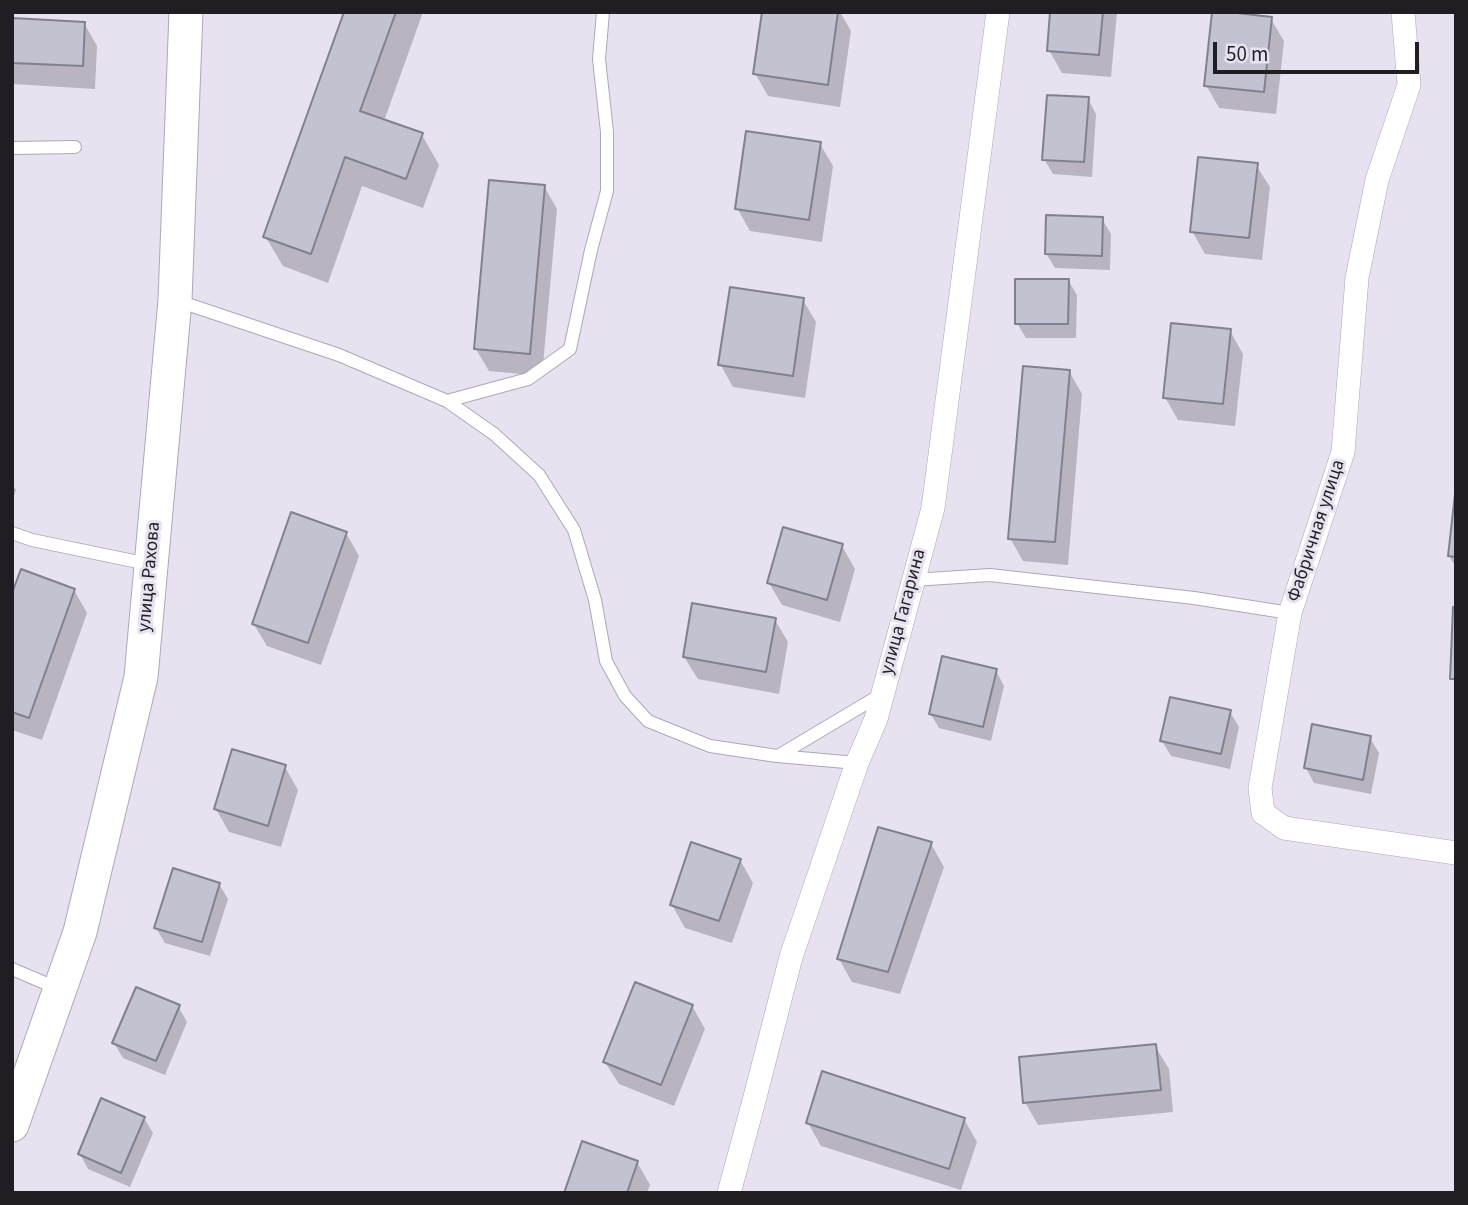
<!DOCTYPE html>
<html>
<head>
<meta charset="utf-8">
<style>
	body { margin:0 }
	#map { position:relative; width:1468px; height:1205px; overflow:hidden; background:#e8e1ef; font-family:"Source Sans 3",sans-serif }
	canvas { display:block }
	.frame { position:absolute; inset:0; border:14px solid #211e23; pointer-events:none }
	.scale { position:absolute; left:1213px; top:42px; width:206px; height:32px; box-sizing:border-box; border:4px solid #211e23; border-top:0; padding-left:9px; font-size:21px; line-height:24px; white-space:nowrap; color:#211e23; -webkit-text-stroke:5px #e8e1ef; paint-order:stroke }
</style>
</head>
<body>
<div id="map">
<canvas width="1468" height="1205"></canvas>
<div class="frame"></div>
<div class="scale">50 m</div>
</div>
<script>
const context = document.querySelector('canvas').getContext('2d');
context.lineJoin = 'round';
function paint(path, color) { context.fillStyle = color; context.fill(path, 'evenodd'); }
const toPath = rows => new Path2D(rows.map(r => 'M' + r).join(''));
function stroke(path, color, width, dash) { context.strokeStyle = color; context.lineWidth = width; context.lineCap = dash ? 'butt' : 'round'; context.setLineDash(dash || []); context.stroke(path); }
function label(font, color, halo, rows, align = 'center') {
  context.font = font + ' "Source Sans 3",sans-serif'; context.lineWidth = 6; context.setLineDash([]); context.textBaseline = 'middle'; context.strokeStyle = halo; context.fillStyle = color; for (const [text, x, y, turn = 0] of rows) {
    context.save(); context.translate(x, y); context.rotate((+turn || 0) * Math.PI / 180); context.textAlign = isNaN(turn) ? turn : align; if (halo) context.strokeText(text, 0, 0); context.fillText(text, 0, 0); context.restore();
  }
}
const shadow = toPath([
	[346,12,420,12,422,15,384,121,422,135,439,165,423,208,362,186,328,283,283,266,265,236],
	[764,12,840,12,851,31,840,107,768,96,755,73],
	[1052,12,1117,12,1111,77,1062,73,1049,50],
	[1271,19,1284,41,1276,114,1219,108,1206,85],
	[12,20,84,23,97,46,95,89,12,84],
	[1088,99,1096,114,1092,177,1053,174,1044,159],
	[820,144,833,166,822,242,750,231,737,208],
	[1256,165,1270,187,1262,260,1205,254,1192,231],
	[544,186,557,209,542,376,489,371,476,349],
	[1102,219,1111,234,1110,270,1055,268,1046,253],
	[1068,280,1077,295,1076,338,1026,338,1017,323],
	[803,300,816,322,805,398,733,387,720,364],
	[1230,331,1243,354,1235,426,1178,420,1165,397],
	[1069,371,1082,394,1068,565,1023,561,1010,538],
	[12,484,16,490,12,501],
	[1456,501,1456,567,1449,556],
	[346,533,359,556,321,665,267,646,253,623],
	[842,546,855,569,840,622,782,605,769,583],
	[74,590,87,613,42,740,12,730,12,598],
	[775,620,788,642,779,694,698,679,684,657],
	[996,671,1004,686,991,741,939,728,930,713],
	[1230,712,1239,727,1230,769,1171,756,1162,741],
	[1370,738,1379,753,1371,794,1314,783,1306,768],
	[285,767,298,790,281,847,229,832,216,809],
	[931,844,944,867,900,994,852,982,839,959],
	[740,860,753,883,732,943,685,928,672,905],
	[219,884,228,899,210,956,165,943,156,928],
	[178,1006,187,1022,165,1075,123,1058,114,1043],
	[692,1006,705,1029,674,1106,619,1084,605,1062],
	[1155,1046,1169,1069,1173,1112,1038,1125,1025,1102],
	[144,1118,153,1133,130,1187,88,1169,80,1154],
	[964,1119,977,1142,961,1190,821,1146,808,1123],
	[637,1162,650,1185,647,1193,566,1193]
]);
const building = toPath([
	[344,12,396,12,360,111,423,133,406,179,345,157,311,254,263,237,344,12],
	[762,12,838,12,828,85,753,74,762,12],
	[1050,12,1103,12,1099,55,1047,51,1050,12],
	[1212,12,1228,12,1272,17,1264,92,1204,86,1212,12],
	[12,18,85,22,83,66,12,63,12,18],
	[1047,95,1089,97,1084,162,1042,160,1047,95],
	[746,131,821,142,809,220,735,209,746,131],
	[1198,157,1258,163,1249,238,1190,232,1198,157],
	[489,180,545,185,530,354,474,349,489,180],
	[1046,215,1103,217,1102,256,1045,254,1046,215],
	[1015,279,1069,279,1068,324,1015,324,1015,279],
	[730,287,804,298,793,376,718,365,730,287],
	[1171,323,1231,329,1223,404,1163,398,1171,323],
	[1023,366,1070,370,1055,542,1008,539,1023,366],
	[1456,485,1456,557,1448,556,1456,485],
	[291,512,347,532,308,643,252,624,291,512],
	[783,527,843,544,827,600,767,583,783,527],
	[21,569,75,589,29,718,12,712,12,593,21,569],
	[692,603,776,618,766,672,683,657,692,603],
	[1453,607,1456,607,1456,679,1450,679,1453,607],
	[942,656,997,669,983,727,929,714,942,656],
	[1170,697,1231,710,1221,754,1160,741,1170,697],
	[1312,724,1371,736,1363,780,1304,768,1312,724],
	[232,749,286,765,268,826,214,809,232,749],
	[878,827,932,842,888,972,837,959,878,827],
	[691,842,741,859,719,921,670,905,691,842],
	[173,868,220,883,202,942,154,928,173,868],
	[635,982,693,1005,661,1085,603,1062,635,982],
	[136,987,180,1005,156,1061,112,1043,136,987],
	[1156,1044,1161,1090,1023,1103,1019,1057,1156,1044],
	[822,1071,965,1118,949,1169,806,1123,822,1071],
	[101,1098,145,1117,121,1173,78,1154,101,1098],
	[582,1141,638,1161,627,1193,564,1193,582,1141]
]);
const lane = toPath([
	[12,148,75,147],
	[175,300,339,355,447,401,494,434,539,475,574,530,595,600,606,661,625,696,648,721,710,746,777,756,857,763],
	[447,401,528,379,570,349,591,250,607,191,607,132,599,59,603,12],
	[12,533,32,540,148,564],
	[913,580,990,575,1194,598,1290,613],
	[778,756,882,694],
	[12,969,59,989]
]);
const street = toPath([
	[1403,12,1409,85,1377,180,1357,278,1343,452,1290,613,1260,788,1263,813,1284,828,1456,853],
	[729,1193,755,1097,791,957,857,763,876,719,933,508,998,12]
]);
const secondary = toPath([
	[12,1125,80,932,141,677,175,300,186,12]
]);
const streetNames = [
	["Фабричная улица",1317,531,-72],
	["улица Рахова",150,577,-85],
	["улица Гагарина",904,612,-75]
];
paint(shadow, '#0003');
paint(building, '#c2c2d1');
stroke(building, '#80818f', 2);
stroke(lane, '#aea7b5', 14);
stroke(street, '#aea7b5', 24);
stroke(secondary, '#aea7b5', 35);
stroke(lane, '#fff', 12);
stroke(street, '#fff', 23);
stroke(secondary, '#fff', 33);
label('19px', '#211e23', '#e8e1ef', streetNames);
</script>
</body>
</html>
